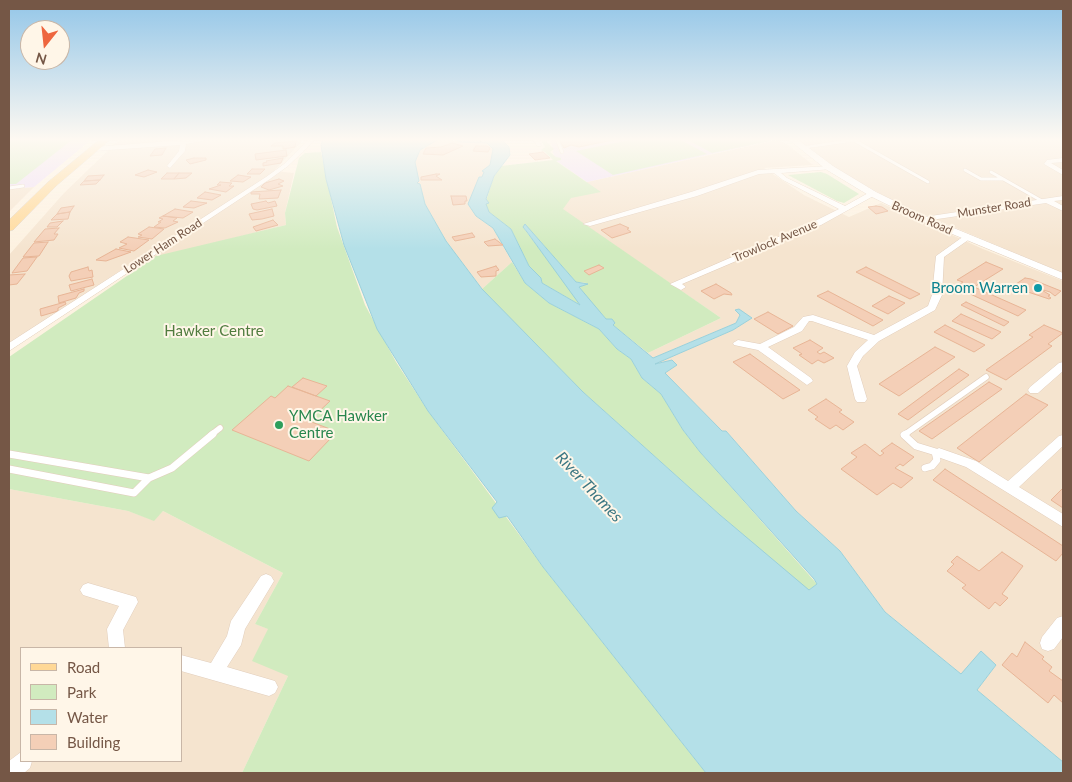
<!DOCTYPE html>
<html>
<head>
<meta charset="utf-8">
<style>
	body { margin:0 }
	#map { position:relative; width:1072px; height:782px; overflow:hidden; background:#fdf2e1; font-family:Lato,sans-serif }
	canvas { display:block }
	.frame { position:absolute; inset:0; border:10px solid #755746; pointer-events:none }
	.legend { position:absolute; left:20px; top:647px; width:162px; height:115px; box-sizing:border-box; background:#fff6e8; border:1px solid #c8b6a7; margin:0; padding:6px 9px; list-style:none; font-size:15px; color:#755746 }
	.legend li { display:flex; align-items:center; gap:10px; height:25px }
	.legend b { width:25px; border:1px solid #c8b6a7 }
	.north { position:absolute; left:20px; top:20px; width:50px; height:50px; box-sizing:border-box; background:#fff6e8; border:1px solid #c8b6a7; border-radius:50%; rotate:196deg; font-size:14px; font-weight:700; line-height:20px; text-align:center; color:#755746 }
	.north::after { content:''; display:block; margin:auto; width:18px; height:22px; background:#ee663f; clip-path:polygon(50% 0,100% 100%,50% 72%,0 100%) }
</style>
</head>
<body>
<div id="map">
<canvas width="1072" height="782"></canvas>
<div class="frame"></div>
<ul class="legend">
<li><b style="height:6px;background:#ffd896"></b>Road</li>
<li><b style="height:14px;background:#d1ebbf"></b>Park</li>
<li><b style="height:14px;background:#b4e0e8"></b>Water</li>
<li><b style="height:14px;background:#f4cfb7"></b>Building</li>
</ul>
<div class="north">N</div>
</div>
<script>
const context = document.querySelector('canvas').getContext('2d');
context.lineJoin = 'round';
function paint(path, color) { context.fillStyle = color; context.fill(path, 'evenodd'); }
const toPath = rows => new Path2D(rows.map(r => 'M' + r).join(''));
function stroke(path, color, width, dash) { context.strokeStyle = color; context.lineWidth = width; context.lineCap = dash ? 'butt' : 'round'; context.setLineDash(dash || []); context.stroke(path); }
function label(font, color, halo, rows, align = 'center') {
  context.font = font + ' Lato,sans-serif'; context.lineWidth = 4; context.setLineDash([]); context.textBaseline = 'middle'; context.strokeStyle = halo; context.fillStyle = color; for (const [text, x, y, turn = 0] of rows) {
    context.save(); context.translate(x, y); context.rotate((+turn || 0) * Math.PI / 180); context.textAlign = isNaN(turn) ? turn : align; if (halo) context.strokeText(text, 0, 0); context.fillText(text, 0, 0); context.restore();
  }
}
const residential = toPath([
	[120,139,304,139,274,171,294,173,285,213,286,225,130,264,9,345,9,255,64,193],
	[439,139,487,143,494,149,490,166,482,177,479,178,469,204,476,216,493,228,512,262,482,289,446,241,425,204,420,185,416,183,415,161,420,150],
	[796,139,1063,139,1063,273,899,204,841,172],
	[777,140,787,144,813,165,764,168,804,195,849,217,881,203,983,249,1063,281,1063,762,977,690,996,665,961,674,885,612,840,551,796,511,726,431,722,431,665,373,677,365,672,360,654,364,733,330,751,318,735,311,740,315,736,323,653,358,648,353,721,318,542,196,587,182],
	[34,187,9,212,9,189],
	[9,489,128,511,153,520,163,511,283,573,255,624,269,629,288,676,242,773,9,773],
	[21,648,181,648,181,761,21,761]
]);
const education = toPath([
	[9,139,92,139,34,187,9,189],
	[550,139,779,139,587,182,555,160]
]);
const green = toPath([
	[28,139,73,139,16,184,9,184,9,141],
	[540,139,548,139,545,140,554,149,550,152,556,157,561,158,561,160,556,161,601,192,571,198,563,209,721,318,648,353,613,325,612,319,606,319,587,298,579,287,587,283,576,282,532,232,523,227,582,306,542,283,541,278,529,266,511,229,489,212,485,204,494,176,501,166,553,160,545,152,541,150,545,147],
	[634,139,679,139,707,154,613,175,576,151],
	[686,139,766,139,770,141,712,153],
	[321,152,337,227,365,305,396,362,428,411,543,567,706,773,242,773,288,676,252,661,268,629,255,624,283,573,163,511,154,521,128,511,9,489,9,357,156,256,286,225,285,213,299,158,305,153],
	[821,172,827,174,859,194,844,203,837,201,788,175],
	[512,262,525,283,549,303,599,329,617,349,631,359,642,378,661,394,683,430,700,452,817,584,809,590,803,587,720,515,583,392,495,303,482,289]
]);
const water = toPath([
	[323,139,439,139,420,150,415,162,419,181,417,183,420,184,425,204,446,241,482,289,583,392,720,515,809,590,817,584,814,579,700,452,683,430,661,394,642,378,631,359,617,349,599,329,549,303,525,283,493,228,476,216,468,204,479,177,482,177,484,172,482,171,490,165,493,149,487,143,460,142,455,139,501,139,509,147,510,155,494,176,486,199,489,203,486,204,489,212,511,229,529,266,541,278,542,283,580,305,527,232,523,227,525,224,576,282,588,284,579,287,606,319,612,319,615,323,613,325,653,358,736,323,740,315,735,310,739,309,752,318,733,330,655,364,672,360,677,365,665,373,722,431,726,431,796,511,840,551,885,612,961,674,981,651,996,665,977,690,1063,762,1063,773,706,773,543,567,507,516,499,518,492,508,497,502,428,411,377,329,344,245,326,179,321,145,323,139]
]);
const ferry = toPath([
	[479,139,481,142]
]);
const building = toPath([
	[559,139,617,139,579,147,571,145,564,148,559,139],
	[296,141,295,147,283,149,283,146,271,146,275,143,296,141],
	[452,143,463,146,443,155,423,154,426,148,441,147,452,143],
	[476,146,487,146,490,148,488,152,473,151,476,146],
	[166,148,162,155,150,156,155,149,166,148],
	[286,150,287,156,256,160,255,154,286,150],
	[543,152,550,158,535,160,529,154,543,152],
	[194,158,206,158,206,160,190,164,186,160,194,158],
	[283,158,281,163,263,166,263,163,267,162,266,161,283,158],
	[252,169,265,169,260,174,247,174,252,169],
	[148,170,157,172,144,177,135,175,148,170],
	[167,173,179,173,174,179,161,179,167,173],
	[179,173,192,173,186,178,174,179,179,173],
	[436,174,440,174,436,176,442,180,421,180,421,177,436,174],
	[104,175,100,180,84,181,88,176,104,175],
	[238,175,251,177,243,182,230,181,238,175],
	[279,179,284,181,278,184,283,186,269,190,261,187,265,183,279,179],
	[100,180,96,184,80,185,84,181,100,180],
	[220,182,232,183,229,186,234,186,226,192,209,189,221,185,217,185,220,182],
	[281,190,278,198,259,199,260,194,251,194,251,192,281,190],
	[205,192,221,195,212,200,197,198,205,192],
	[451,196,466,196,467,201,465,201,465,204,453,205,451,196],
	[191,201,207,203,194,208,183,207,191,201],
	[266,201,268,203,275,201,277,206,257,210,253,209,251,204,266,201],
	[74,206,70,212,57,214,61,208,74,206],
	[876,206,882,207,888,211,876,214,868,207,876,206],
	[175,209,193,212,183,218,163,216,175,209],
	[272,209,274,216,262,219,252,220,249,214,272,209],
	[70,212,68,219,51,220,57,214,70,212],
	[163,216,177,218,173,221,178,222,165,228,154,227,161,222,158,222,163,219,159,218,163,216],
	[273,220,278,225,256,231,253,227,273,220],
	[63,221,57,227,47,227,50,223,63,221],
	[620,224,629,228,627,229,631,232,612,238,601,230,620,224],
	[149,227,164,229,152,239,138,237,142,235,138,234,149,227],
	[59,228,54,234,58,234,54,240,34,242,45,229,59,228],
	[472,233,475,237,455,241,452,237,472,233],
	[128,237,149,240,134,251,119,248,127,244,120,242,128,237],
	[495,239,503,245,488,246,484,242,495,239],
	[48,242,39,256,23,257,34,243,48,242],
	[116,249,131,252,106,261,96,260,116,249],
	[37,257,27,271,12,273,23,258,37,257],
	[986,262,1003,269,974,287,1026,310,1018,316,955,287,963,282,957,280,986,262],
	[599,265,604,268,589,275,584,271,599,265],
	[496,266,499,270,496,271,496,276,481,277,477,272,496,266],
	[88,267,89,271,92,270,93,277,71,281,69,276,71,272,88,267],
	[866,267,920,294,910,299,856,272,866,267],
	[25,274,17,284,9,285,9,275,25,274],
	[1025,278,1031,279,1061,291,1055,296,1050,292,1040,289,1050,295,1048,296,1051,298,1049,299,1025,291,1016,284,1025,278],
	[92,279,94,285,71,291,69,285,92,279],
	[716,284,731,293,732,295,724,294,714,299,701,291,716,284],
	[84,289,84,291,79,293,76,298,59,303,58,296,84,289],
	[828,291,883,320,873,326,817,296,828,291],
	[889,296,905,303,888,314,872,306,889,296],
	[65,302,66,304,58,308,58,311,41,316,40,309,65,302],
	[966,302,1009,322,1004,326,961,305,966,302],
	[768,312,793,326,778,334,754,319,768,312],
	[961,314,1001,332,992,339,952,321,961,314],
	[945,325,985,345,974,352,934,332,945,325],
	[1044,325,1063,333,1048,344,1052,346,1006,380,986,370,1033,337,1029,335,1044,325],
	[810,340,823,348,817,352,820,354,824,352,834,358,824,363,818,360,812,364,799,355,802,354,793,348,810,340],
	[935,347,955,357,899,396,879,384,935,347],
	[750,354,800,390,783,399,733,362,750,354],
	[959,369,969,375,908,420,898,414,959,369],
	[303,378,327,386,316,396,292,387,303,378],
	[989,382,1002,389,932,439,919,431,989,382],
	[288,386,330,401,309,421,330,429,324,435,331,438,309,461,232,430,271,396,275,398,288,386],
	[1026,394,1048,405,979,462,957,448,1026,394],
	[826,399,842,410,839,412,854,422,843,430,836,425,830,429,815,419,818,417,808,410,826,399],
	[892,443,914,457,903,466,900,464,895,468,913,478,901,488,893,483,877,495,841,469,857,457,851,453,865,444,880,456,884,453,881,451,892,443],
	[945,469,1063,546,1063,553,1056,561,933,480,945,469],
	[1063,488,1063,508,1051,500,1063,488],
	[1002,552,1023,566,1002,594,1008,598,1000,606,995,602,989,609,962,588,966,585,947,571,954,564,951,562,957,556,979,571,1002,552],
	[1025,642,1044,657,1042,659,1052,667,1049,671,1063,681,1063,703,1054,695,1048,703,1002,665,1012,653,1017,657,1025,642]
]);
const serviceFar2 = toPath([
	[557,139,562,152],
	[852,139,928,182],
	[965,170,981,179,1002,179],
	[991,172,1042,201],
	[9,188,23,186]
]);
const serviceFar1 = toPath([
	[211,435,220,428],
	[904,435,986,377]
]);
const service = toPath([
	[906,434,904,435,916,446,939,453],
	[9,454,149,478,172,468,213,434],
	[925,468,932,466,937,460,935,452],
	[9,469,134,493,149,478]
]);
const minor = toPath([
	[196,139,213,139,186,144,185,151,170,168,167,166,179,151,180,145,94,151,91,149,94,147,196,139],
	[309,139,316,139,288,166,270,179,9,351,9,343,266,177,284,164,309,139],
	[533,139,539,139,541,146,537,146,533,139],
	[852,139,872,139,801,149,798,147,852,139],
	[1063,158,1063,162,1051,163,1063,170,1063,175,1044,164,1047,160,1063,158],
	[830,166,832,167,832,169,781,173,787,178,845,206,870,192,877,194,821,225,682,284,686,287,681,290,670,284,815,221,839,209,783,180,774,173,759,174,697,196,590,226,583,224,691,192,758,170,830,166],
	[1063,196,1063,200,1054,201,1063,206,1063,211,1046,203,924,221,920,219,924,217,1063,196],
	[964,236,971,238,944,257,942,295,935,310,879,341,863,356,857,366,867,399,865,402,857,402,855,399,847,366,855,352,868,340,812,321,809,321,802,331,768,347,811,378,813,381,807,385,758,350,734,345,733,343,738,340,760,344,794,327,803,317,813,315,874,335,928,306,932,295,936,256,964,236],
	[1063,362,1063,371,1038,393,1030,393,1028,390,1030,387,1059,363,1063,362],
	[1063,435,1063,446,1019,487,1063,514,1063,527,966,467,935,456,933,453,935,450,939,448,976,461,1008,481,1059,436,1063,435],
	[266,574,271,576,274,581,245,629,241,645,227,667,275,681,278,687,275,693,269,696,181,671,181,655,211,663,227,636,231,621,261,576,266,574],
	[88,583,136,597,138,602,123,630,125,648,109,648,107,629,119,606,83,595,80,590,83,585,88,583],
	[1063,616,1063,637,1054,649,1048,651,1042,649,1040,643,1042,637,1057,618,1063,616],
	[21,752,21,761,32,761,30,768,24,773,9,773,9,761,21,752]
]);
const tertiary = toPath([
	[788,139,797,139,833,166,876,192,927,217,1063,273,1063,280,921,221,870,196,827,170,788,139]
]);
const primary = toPath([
	[100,139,111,139,56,186,13,230,9,231,9,220,48,182,100,139]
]);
const markers = [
	[1038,288,5,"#0f9aa8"],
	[279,425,5,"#2e9e5b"]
];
const farStreetnames = [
	["Munster Road",994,208,-9],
	["Broom Road",922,218,24],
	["Trowlock Avenue",775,241,-23],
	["Lower Ham Road",163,246,-33]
];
const cultureNames = [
	["Broom Warren",1028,288]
];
const parkNames = [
	["Hawker Centre",214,331]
];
const leisureNames = [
	["YMCA Hawker",289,416],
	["Centre",289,433]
];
const waterNames = [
	["River Thames",589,487,47]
];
paint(residential, '#f5e4cf');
paint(education, '#efdef9');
paint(green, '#d1ebbf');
paint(water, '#b4e0e8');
stroke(water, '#9ad0da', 1);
stroke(ferry, '#3c7783', 1, [4, 3]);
paint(building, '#f4cfb7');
stroke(building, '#e8b596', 1);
stroke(serviceFar2, '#e2cebc', 4);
stroke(serviceFar1, '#e2cebc', 7);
stroke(service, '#e2cebc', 8);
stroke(minor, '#e2cebc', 1);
stroke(tertiary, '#e2cebc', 1);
stroke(primary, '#dbd3cf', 1);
stroke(serviceFar2, '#fff', 3);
stroke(serviceFar1, '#fff', 5.5);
stroke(service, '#fff', 7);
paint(minor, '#fff');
paint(tertiary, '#fff');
paint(primary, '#ffd896');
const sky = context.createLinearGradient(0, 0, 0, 249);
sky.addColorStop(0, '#93c6e8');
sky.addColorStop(0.56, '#fef9f2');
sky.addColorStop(1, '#fef9f200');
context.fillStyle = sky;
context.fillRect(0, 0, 1072, 249);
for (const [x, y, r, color] of markers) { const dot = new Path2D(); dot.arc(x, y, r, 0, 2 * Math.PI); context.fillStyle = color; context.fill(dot); stroke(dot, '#fff6e8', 2); }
label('12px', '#755746', '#fff6e8', farStreetnames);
label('15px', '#0d838f', '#fff6e8', cultureNames, 'right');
label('15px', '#507c3e', '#fff6e8', parkNames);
label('15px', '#27864d', '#fff6e8', leisureNames, 'left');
label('italic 16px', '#3c7783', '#fff6e8', waterNames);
</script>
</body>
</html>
